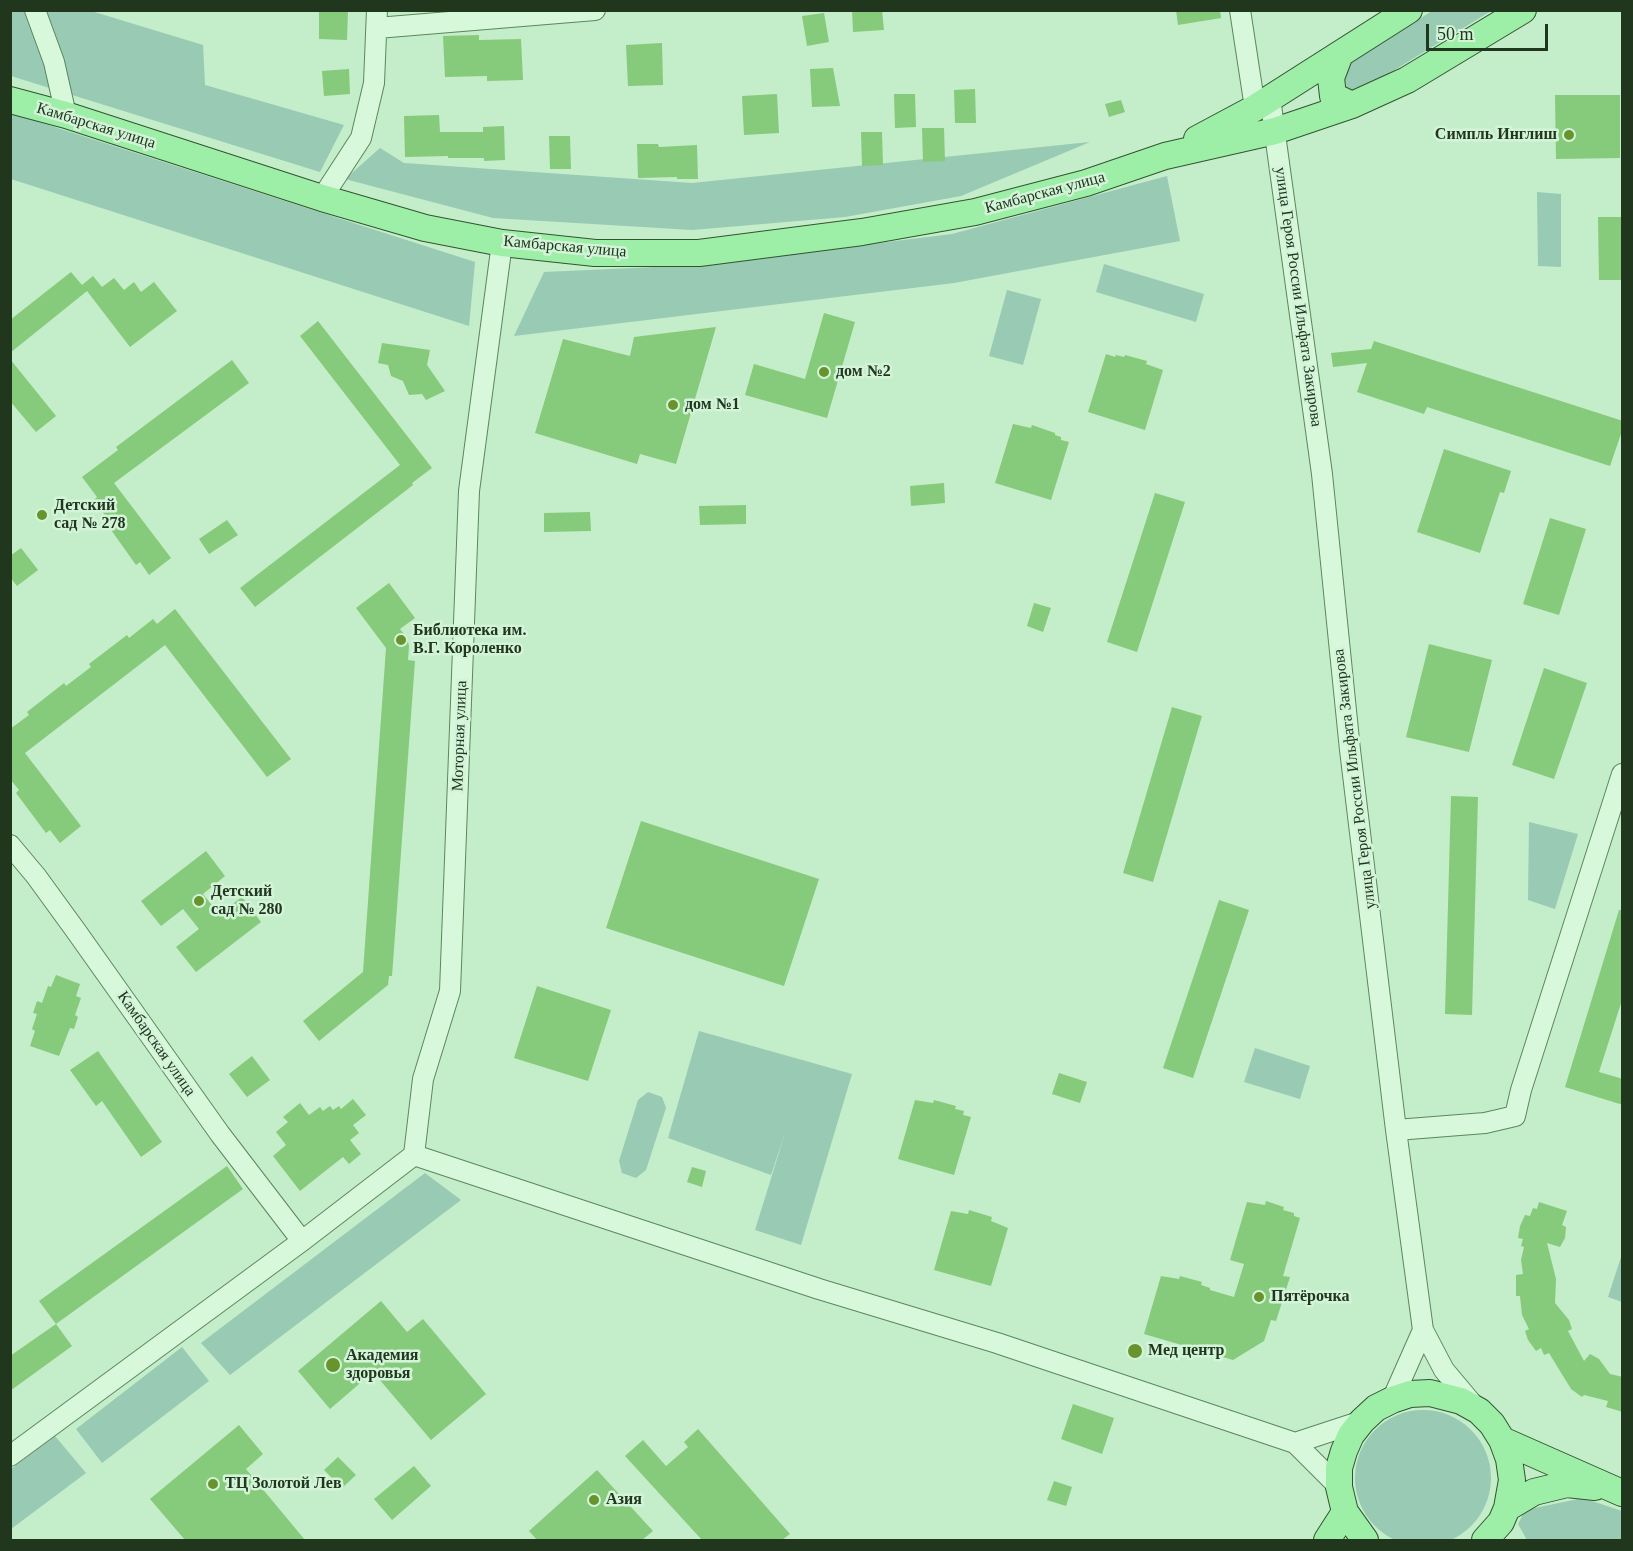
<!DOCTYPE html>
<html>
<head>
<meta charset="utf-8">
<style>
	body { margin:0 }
	#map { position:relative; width:1633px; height:1551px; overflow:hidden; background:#c4edc9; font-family:"Times New Roman",serif }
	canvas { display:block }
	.frame { position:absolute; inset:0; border:12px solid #20371e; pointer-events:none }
	.scale { position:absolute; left:1426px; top:24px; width:122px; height:27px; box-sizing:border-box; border:3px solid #20371e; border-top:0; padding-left:8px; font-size:18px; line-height:21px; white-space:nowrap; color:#20371e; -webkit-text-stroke:4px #d3f4d8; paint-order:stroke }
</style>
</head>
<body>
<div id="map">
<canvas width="1633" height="1551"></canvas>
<div class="frame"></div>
<div class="scale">50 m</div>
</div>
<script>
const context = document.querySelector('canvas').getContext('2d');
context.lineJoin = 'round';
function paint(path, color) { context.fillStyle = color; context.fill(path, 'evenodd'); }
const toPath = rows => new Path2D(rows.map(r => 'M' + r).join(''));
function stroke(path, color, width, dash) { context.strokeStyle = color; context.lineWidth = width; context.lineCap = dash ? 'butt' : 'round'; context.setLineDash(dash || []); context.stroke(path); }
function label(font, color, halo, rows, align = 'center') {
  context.font = font + ' "Times New Roman",serif'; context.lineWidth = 5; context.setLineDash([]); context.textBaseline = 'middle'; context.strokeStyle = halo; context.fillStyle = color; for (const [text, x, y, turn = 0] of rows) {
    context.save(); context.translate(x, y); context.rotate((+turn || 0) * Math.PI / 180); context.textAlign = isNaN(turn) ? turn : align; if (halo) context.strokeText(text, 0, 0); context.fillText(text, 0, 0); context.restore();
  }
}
const green = toPath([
	[10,11,91,11,203,45,205,85,344,125,320,172,11,76],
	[1432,11,1491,11,1365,88,1346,93,1339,72,1344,66],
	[11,113,475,262,469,326,11,179],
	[1090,142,961,196,845,217,692,230,493,218,345,179,380,148,404,163,692,183],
	[1167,176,1180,241,954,283,514,336,544,272,700,265,952,234],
	[1537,192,1561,194,1561,267,1538,266],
	[1104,264,1204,294,1196,322,1096,292],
	[1007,290,1041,299,1023,365,989,356],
	[1529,822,1578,834,1555,909,1528,900],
	[699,1031,852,1074,801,1245,755,1230,786,1130,771,1175,668,1138],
	[1255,1048,1310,1066,1300,1099,1244,1082],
	[648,1092,662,1097,666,1108,646,1170,636,1178,622,1173,619,1161,638,1100],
	[425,1173,461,1200,230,1375,201,1343],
	[1622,1254,1622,1302,1608,1297],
	[182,1347,209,1381,102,1463,76,1429],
	'1355 1478a68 68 0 1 1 136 0a68 68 0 1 1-136 0Z',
	[55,1436,86,1473,11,1529,11,1469],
	[1583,1498,1622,1511,1622,1540,1527,1540,1518,1524,1525,1510]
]);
const building = toPath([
	[319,10,348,10,347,40,319,39],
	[852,10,882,10,884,30,853,32],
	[1176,10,1220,10,1221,18,1178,25],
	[824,13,829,42,807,46,802,16],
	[479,35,479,40,521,39,523,80,487,81,487,76,445,77,443,36],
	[662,43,663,85,628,86,626,45],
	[833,68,840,106,812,107,810,69],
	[349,69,350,94,324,96,322,71],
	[975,89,976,123,955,123,954,90],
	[777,94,779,133,744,135,742,96],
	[894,94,915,94,916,127,895,128],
	[1555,95,1620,95,1620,158,1556,159],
	[1121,100,1125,112,1109,117,1105,104],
	[439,115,440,132,483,132,483,127,504,126,505,160,484,161,484,158,448,158,448,156,405,157,404,116],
	[922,128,944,128,945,161,923,162],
	[861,132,882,132,883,165,862,166],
	[549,136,570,136,571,169,550,169],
	[637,144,658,144,659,147,697,145,698,179,677,179,677,177,638,178],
	[1598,217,1623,217,1623,280,1599,280],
	[71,272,82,285,93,276,102,287,114,278,124,290,134,282,141,292,154,282,177,311,130,347,87,291,10,353,10,320],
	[824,313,855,322,827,418,745,395,754,364,805,379],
	[318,321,432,468,412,483,413,485,255,607,240,588,400,465,300,336],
	[716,327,676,464,640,454,637,464,535,433,563,339,630,356,634,337],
	[1374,341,1623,421,1623,428,1610,466,1427,407,1424,414,1357,392,1367,363,1333,367,1331,353,1371,349],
	[382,343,430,350,427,365,445,391,426,400,422,394,409,395,403,381,391,376,388,365,378,363],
	[1106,354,1115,357,1116,355,1124,357,1125,355,1147,361,1146,364,1163,370,1145,430,1088,412],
	[10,359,56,416,36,432,10,401],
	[232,360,249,383,114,483,171,558,149,575,140,562,136,565,109,527,112,525,94,500,97,497,82,477,118,450,116,447],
	[1013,424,1031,428,1032,425,1055,433,1055,435,1061,437,1061,440,1069,442,1051,500,995,483],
	[1444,449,1511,471,1504,493,1500,492,1480,553,1417,532],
	[944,483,945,503,911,506,910,486],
	[1155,493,1185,502,1137,652,1107,642],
	[746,505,746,524,700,525,699,506],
	[590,512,591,531,544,532,544,513],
	[1550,518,1586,529,1559,615,1523,604],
	[227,520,238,535,209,554,199,539],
	[21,548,38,570,17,586,10,577,10,556],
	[389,583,415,618,400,629,407,638,409,646,408,660,415,661,392,976,389,976,388,985,319,1041,303,1021,363,972,386,648,356,608],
	[1034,603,1051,608,1043,632,1027,626],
	[175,609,291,759,267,777,165,645,25,753,81,826,60,843,50,830,46,833,16,793,19,790,10,779,10,729,29,715,27,712,64,683,66,686,91,667,89,664,127,635,129,638,153,619,157,624],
	[1429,644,1492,660,1469,752,1406,737],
	[1544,668,1587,683,1554,779,1512,765],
	[1172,707,1202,716,1153,882,1123,873],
	[1451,796,1478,797,1472,1015,1445,1014],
	[641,821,819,879,784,986,606,928],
	[206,851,225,876,203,894,219,914,242,897,261,922,196,972,176,947,199,929,183,909,161,926,141,901],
	[1219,900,1249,910,1193,1078,1163,1068],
	[1619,910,1623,910,1623,997,1599,1072,1623,1079,1623,1105,1565,1087],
	[56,975,80,984,76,996,81,998,75,1015,78,1017,74,1029,70,1028,59,1056,30,1046,35,1031,32,1029,37,1014,33,1013,37,1001,42,1003,48,986,51,987],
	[537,986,611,1010,588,1081,514,1058],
	[98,1051,162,1142,141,1157,102,1101,96,1106,70,1070],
	[252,1056,270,1080,247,1097,229,1074],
	[1059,1073,1087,1082,1080,1103,1052,1094],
	[353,1099,366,1115,353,1125,359,1133,350,1140,361,1154,349,1164,343,1157,300,1191,273,1156,286,1145,276,1132,288,1122,283,1117,300,1103,309,1115,320,1107,323,1111,330,1106,333,1110,339,1106,341,1109],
	[915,1100,933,1103,934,1100,956,1106,955,1109,964,1111,963,1115,971,1117,954,1175,898,1159],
	[227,1166,243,1189,56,1324,39,1301],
	[692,1167,706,1171,702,1187,687,1182],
	[1266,1201,1284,1207,1283,1210,1294,1213,1294,1216,1300,1218,1283,1276,1290,1277,1276,1321,1271,1320,1264,1341,1233,1360,1144,1334,1161,1276,1179,1279,1180,1276,1202,1282,1201,1285,1210,1288,1210,1290,1234,1297,1244,1264,1230,1260,1247,1202,1265,1205],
	[1539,1202,1567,1211,1562,1225,1566,1227,1565,1238,1560,1247,1547,1243,1556,1279,1555,1303,1569,1320,1572,1329,1568,1331,1584,1361,1590,1354,1599,1359,1610,1374,1623,1377,1623,1412,1606,1407,1608,1401,1584,1395,1582,1397,1571,1389,1549,1353,1544,1355,1541,1348,1536,1351,1528,1340,1525,1331,1529,1329,1522,1315,1520,1296,1516,1296,1516,1275,1523,1274,1521,1260,1524,1247,1521,1246,1523,1239,1518,1238,1520,1226,1525,1215,1530,1216,1533,1208,1537,1209],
	[969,1210,992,1217,991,1221,1008,1228,991,1286,934,1270,951,1211,968,1214],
	[381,1301,407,1332,423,1319,486,1394,431,1440,373,1372,330,1409,298,1371],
	[56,1324,72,1346,10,1391,10,1356],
	[1073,1404,1114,1418,1102,1454,1061,1439],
	[239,1425,263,1454,246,1469,305,1540,185,1540,150,1499],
	[698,1429,790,1534,782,1540,702,1540,625,1456,643,1440,666,1466,688,1447,684,1442],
	[338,1457,356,1475,342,1488,324,1470],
	[414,1466,431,1486,392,1520,374,1499],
	[597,1470,653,1531,642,1540,537,1540,529,1531],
	[1054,1481,1072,1487,1066,1506,1047,1500]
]);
const minor = toPath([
	[35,10,54,62,66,115],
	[1240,10,1255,108],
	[377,28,595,10],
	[1270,98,1322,474,1350,750,1396,1130,1423,1330,1444,1370,1475,1407],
	[322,198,361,138,374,83,377,10],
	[10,845,36,876,76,931,220,1134,302,1241],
	[1396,1130,1485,1123,1515,1116,1521,1090,1622,774],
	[414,1155,819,1289,997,1343,1295,1443,1339,1487],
	[414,1155,423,1079,450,991,469,491,502,243],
	[1392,1400,1423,1330],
	[1295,1443,1362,1421],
	[10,1456,302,1241,414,1155]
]);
const major = toPath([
	[1340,54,1331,78,1333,96,1352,105],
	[10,100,66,115,322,198,425,228,502,243,595,253,699,253,862,232,975,212,1086,183,1165,156,1275,131,1352,105,1407,80,1523,10],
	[1197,139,1255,108,1409,10],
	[1502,1440,1622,1493],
	[1507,1508,1534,1492,1567,1484,1595,1487],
	[1327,1540,1345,1512],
	[1365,1540,1345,1512,1339,1487,1339,1468,1344,1451,1351,1435,1362,1421,1376,1408,1392,1400,1410,1394,1430,1393,1461,1401,1479,1411,1492,1424,1502,1440,1509,1459,1512,1480,1507,1508,1501,1522,1485,1540]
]);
const markers = [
	[1569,135,6,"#67942d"],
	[824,372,6,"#67942d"],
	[673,405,6,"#67942d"],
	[42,515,6,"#67942d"],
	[401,640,6,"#67942d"],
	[199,901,6,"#67942d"],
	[1259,1297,6,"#67942d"],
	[1135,1351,8,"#67942d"],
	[333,1365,8,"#67942d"],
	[213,1484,6,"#67942d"],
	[594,1500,6,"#67942d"]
];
const streetNames = [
	["Камбарская улица",96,126,17],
	["Камбарская улица",1045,193,-15],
	["Камбарская улица",565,247,5],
	["улица Героя России Ильфата Закирова",1298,297,82],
	["Моторная улица",460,736,-88],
	["улица Героя России Ильфата Закирова",1355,779,-97],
	["Камбарская улица",156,1044,55]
];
const poiNames = [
	["Симпль Инглиш",1557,135,"right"],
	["дом №2",836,372],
	["дом №1",685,405],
	["Детский",54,506],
	["сад № 278",54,524],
	["Библиотека им.",413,631],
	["В.Г. Короленко",413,649],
	["Детский",211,892],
	["сад № 280",211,910],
	["Пятёрочка",1271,1297],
	["Мед центр",1148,1351],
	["Академия",346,1356],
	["здоровья",346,1374],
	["ТЦ Золотой Лев",225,1484],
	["Азия",606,1500]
];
paint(green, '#98cab4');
paint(building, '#86ca7b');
stroke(minor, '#5c875b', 22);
stroke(major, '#32542f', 28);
stroke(minor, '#d7f8db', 20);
stroke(major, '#9defa7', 26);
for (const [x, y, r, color] of markers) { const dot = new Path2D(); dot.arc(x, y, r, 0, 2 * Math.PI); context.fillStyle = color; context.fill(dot); stroke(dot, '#d3f4d8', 2); }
label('16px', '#20371e', '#d3f4d8', streetNames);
label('bold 16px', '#20371e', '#d3f4d8', poiNames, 'left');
</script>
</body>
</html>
